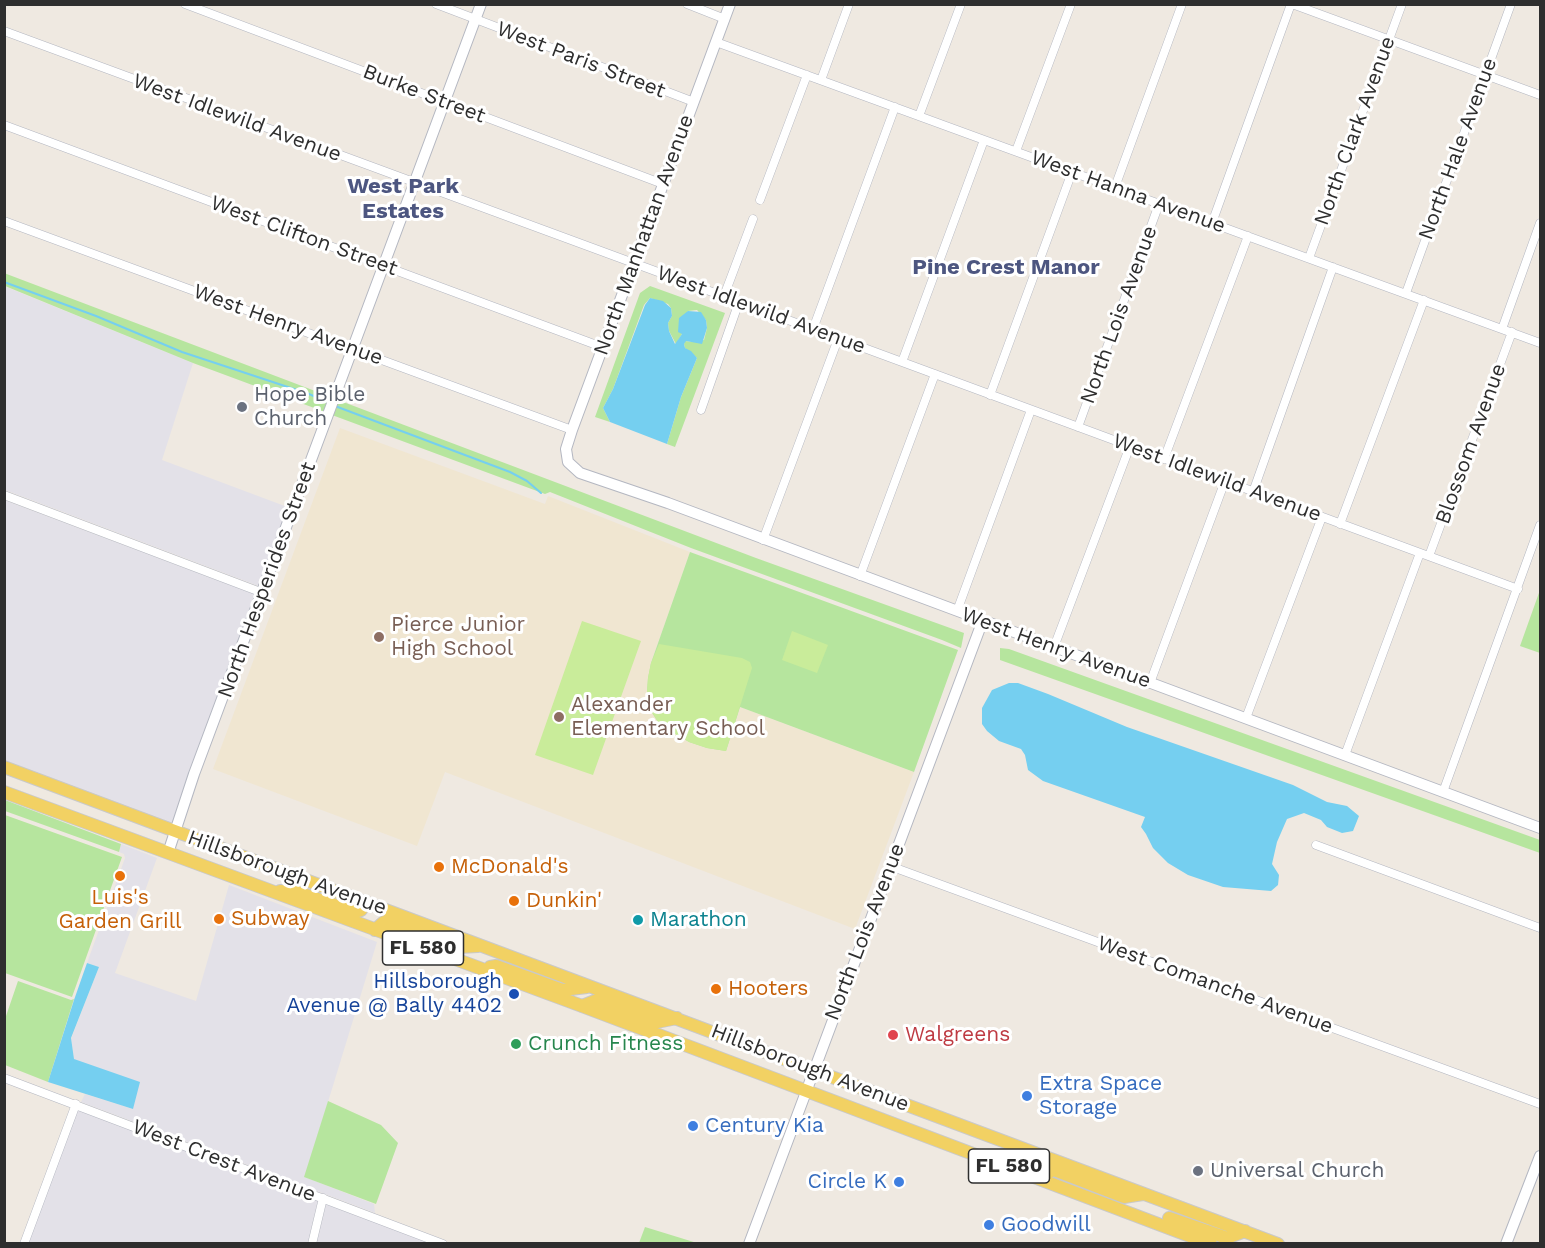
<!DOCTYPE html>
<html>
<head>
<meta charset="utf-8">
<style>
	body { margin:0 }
	#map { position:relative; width:1545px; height:1248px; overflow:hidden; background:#efe9e1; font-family:"Work Sans",sans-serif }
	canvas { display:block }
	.frame { position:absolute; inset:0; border:6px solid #2e2e2e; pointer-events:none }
</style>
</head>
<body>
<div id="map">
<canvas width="1545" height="1248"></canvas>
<div class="frame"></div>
</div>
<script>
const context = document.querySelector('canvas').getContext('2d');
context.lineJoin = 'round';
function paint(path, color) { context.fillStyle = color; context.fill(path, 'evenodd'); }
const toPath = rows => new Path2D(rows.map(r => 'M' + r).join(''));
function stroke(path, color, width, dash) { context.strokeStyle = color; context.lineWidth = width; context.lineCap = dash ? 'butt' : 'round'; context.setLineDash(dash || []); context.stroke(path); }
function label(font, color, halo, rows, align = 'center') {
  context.font = font + ' "Work Sans",sans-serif'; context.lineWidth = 6; context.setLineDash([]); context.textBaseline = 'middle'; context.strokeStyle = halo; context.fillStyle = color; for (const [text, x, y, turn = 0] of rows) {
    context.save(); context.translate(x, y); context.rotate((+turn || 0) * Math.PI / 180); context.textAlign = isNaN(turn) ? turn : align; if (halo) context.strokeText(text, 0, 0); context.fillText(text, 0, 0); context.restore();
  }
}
const industrial = toPath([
	[4,286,193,363,162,460,290,508,261,587,5,490],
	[4,500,257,595,174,823,5,760],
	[121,844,157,858,115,973,196,1001,229,885,377,942,305,1177,374,1204,375,1213,81,1102,85,1094,133,1109,74,1059,71,1039,99,967,87,963,125,858,124,854,119,852],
	[78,1110,318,1201,308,1243,28,1244],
	[326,1204,431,1243,316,1244]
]);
const education = toPath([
	[340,428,545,504,548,496,690,552,651,663,660,725,689,742,740,707,914,772,855,929,445,772,417,846,213,769]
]);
const green = toPath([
	[4,273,331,397,325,412,193,363,5,286],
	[650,286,725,313,675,447,667,444,681,397,697,358,685,348,684,344,685,341,693,342,704,340,707,328,706,320,697,310,688,311,682,334,676,344,669,331,668,323,672,316,671,308,668,304,650,298,644,305,613,389,603,408,610,422,595,417,640,293],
	[338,400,756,558,964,633,961,648,942,640,691,548,550,492,545,494,332,415],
	[690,552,958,650,914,772,740,707,726,751,707,748,689,742,660,725,649,708,647,692,648,678,651,663],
	[1540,590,1540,653,1520,646],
	[1000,648,1009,649,1540,840,1540,853,1000,660],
	[5,800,121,844,119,852,5,811],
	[5,815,122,857,72,997,5,973],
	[18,981,71,1000,74,999,48,1082,5,1065,5,1019],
	[328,1101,381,1125,398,1143,376,1204,304,1177],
	[645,1227,697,1243,639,1243]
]);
const pitch = toPath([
	[582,621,641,641,593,775,535,755],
	[792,631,828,645,817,673,782,660],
	[659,644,742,658,750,662,752,668,726,751,707,748,689,742,660,725,649,708,647,692,648,678,651,663]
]);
const water = toPath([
	[650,298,663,301,671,308,672,316,668,323,669,331,675,344,682,334,678,332,679,318,688,311,701,312,706,320,707,328,702,344,686,341,684,344,685,348,691,351,697,358,681,397,667,444,610,422,603,408,613,389,645,305],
	[1009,683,1018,683,1048,694,1127,727,1293,785,1327,802,1347,806,1359,816,1353,831,1342,833,1327,827,1321,820,1304,813,1287,819,1277,842,1272,864,1279,875,1278,885,1271,891,1223,887,1188,875,1168,863,1153,848,1146,834,1141,827,1145,817,1043,781,1028,770,1025,755,1021,749,999,741,987,731,982,724,982,708,992,690],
	[87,963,99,967,71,1038,74,1059,140,1082,133,1109,48,1082,74,1000]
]);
const stream = toPath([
	[4,282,96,316,182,352,309,394,330,403],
	[335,406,510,472,527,481,541,493]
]);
const street = toPath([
	[185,4,663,184],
	[436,4,694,102],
	[687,4,725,19],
	[1292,4,1540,95],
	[4,31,1518,589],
	[716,42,1540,343],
	[821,80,849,4],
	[919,116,961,4],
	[4,125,602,347],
	[1016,151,1071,4],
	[1115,187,1182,4],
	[760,200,807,75],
	[4,221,572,430],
	[1212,223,1291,4],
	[1309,258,1402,4],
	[1406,293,1511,4],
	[724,296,753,219],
	[813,329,895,107],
	[1502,329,1540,223],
	[902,362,984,140],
	[990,395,1072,172],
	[701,410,739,302],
	[1078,427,1159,204],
	[1164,459,1248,236],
	[1253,492,1333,267],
	[4,495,263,593],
	[1340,524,1424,300],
	[763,540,838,339],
	[1429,556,1512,332],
	[860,576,935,374],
	[957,611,1031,410],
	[1054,647,1130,446],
	[1150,683,1225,481],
	[1246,718,1322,517],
	[1345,755,1420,553],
	[1443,792,1540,525],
	[1316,845,1540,928],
	[890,866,1540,1104],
	[4,1078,443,1244],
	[24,1244,76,1104],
	[312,1244,323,1198]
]);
const secondary = toPath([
	[730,4,572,430,566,449,568,462,580,473,668,503,1540,828],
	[168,853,194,774,481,4],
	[749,1244,983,620],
	[1506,1244,1540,1156]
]);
const primary = toPath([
	[4,767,1278,1244],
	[4,792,582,1006,1211,1244],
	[280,891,297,892,355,912,361,910,366,902],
	[375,930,384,922,390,923,459,947,478,946],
	[490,967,496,966,562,990,587,987],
	[582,1006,597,1000,657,1022,677,1018],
	[1037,1177,1054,1170,1124,1197,1143,1194],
	[1169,1218,1227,1238,1245,1231]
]);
const markers = [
	[242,407,6,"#6b7280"],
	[379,637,6,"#8d6e63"],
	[559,717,6,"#8d6e63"],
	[439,867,6,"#e8710a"],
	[120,876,6,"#e8710a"],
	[514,901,6,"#e8710a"],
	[219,919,6,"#e8710a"],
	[638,920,6,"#0f9aa8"],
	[716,989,6,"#e8710a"],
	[514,994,6,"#1a4fb4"],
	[893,1035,6,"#e0444e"],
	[516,1044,6,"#2e9e5b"],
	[1027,1096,6,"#3f7fe0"],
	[693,1126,6,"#3f7fe0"],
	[1198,1171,6,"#6b7280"],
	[899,1182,6,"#3f7fe0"],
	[989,1225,6,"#3f7fe0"]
];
const shields = [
	[423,948,81],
	[1009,1166,81]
];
const shieldNames = [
	["FL 580",423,948],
	["FL 580",1009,1166]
];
const streetNames = [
	["West Paris Street",581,60,21],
	["Burke Street",424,94,21],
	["West Idlewild Avenue",237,118,20],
	["North Clark Avenue",1355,131,-70],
	["North Hale Avenue",1458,149,-70],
	["West Hanna Avenue",1128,192,20],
	["North Manhattan Avenue",644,235,-70],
	["West Clifton Street",304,236,20],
	["West Idlewild Avenue",761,310,20],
	["North Lois Avenue",1119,315,-70],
	["West Henry Avenue",288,325,20],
	["Blossom Avenue",1471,444,-70],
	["West Idlewild Avenue",1217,478,20],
	["North Hesperides Street",267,580,-70],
	["West Henry Avenue",1056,648,20],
	["Hillsborough Avenue",287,873,20],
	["North Lois Avenue",865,932,-69],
	["West Comanche Avenue",1215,985,20],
	["Hillsborough Avenue",810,1068,21],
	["West Crest Avenue",224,1161,21]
];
const worshipNames = [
	["Hope Bible",254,395],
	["Church",254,419],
	["Universal Church",1210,1171]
];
const educationNames = [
	["Pierce Junior",391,625],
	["High School",391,649],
	["Alexander",571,705],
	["Elementary School",571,729]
];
const foodNames = [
	["McDonald's",451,867],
	["Luis's",120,898,"center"],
	["Garden Grill",120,922,"center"],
	["Dunkin'",526,901],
	["Subway",231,919],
	["Hooters",728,989]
];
const cultureNames = [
	["Marathon",650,920]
];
const transitNames = [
	["Hillsborough",502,982],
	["Avenue @ Bally 4402",502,1006]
];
const healthNames = [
	["Walgreens",905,1035]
];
const leisureNames = [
	["Crunch Fitness",528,1044]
];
const shopNames = [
	["Extra Space",1039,1084],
	["Storage",1039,1108],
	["Century Kia",705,1126],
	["Circle K",887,1182,"right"],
	["Goodwill",1001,1225]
];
const neighbourhoodNames = [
	["West Park",403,187],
	["Estates",403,212],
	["Pine Crest Manor",1006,268]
];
paint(industrial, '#e3e1e8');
paint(education, '#f0e6d1');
paint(green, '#b6e59e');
paint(pitch, '#c9ec9a');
paint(water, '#75cff0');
stroke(stream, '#75cff0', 2);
stroke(street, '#b4b7c1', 9);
stroke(secondary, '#b4b7c1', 12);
stroke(primary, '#c9c9c9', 14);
stroke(street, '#fff', 8);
stroke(secondary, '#fff', 10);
stroke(primary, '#f2d163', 12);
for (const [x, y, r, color] of markers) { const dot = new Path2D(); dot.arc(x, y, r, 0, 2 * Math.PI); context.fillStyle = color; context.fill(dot); stroke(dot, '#fff', 2); }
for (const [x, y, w] of shields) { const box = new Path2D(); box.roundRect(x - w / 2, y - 17, w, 34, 4.5); context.fillStyle = '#fff'; context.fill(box); stroke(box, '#2e2e2e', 1.5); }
label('bold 20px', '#2e2e2e', null, shieldNames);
label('21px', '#2e2e2e', '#fff', streetNames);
label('21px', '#5b616d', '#fff', worshipNames, 'left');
label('21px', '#785e54', '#fff', educationNames, 'left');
label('21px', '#c56008', '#fff', foodNames, 'left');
label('21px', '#0d838f', '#fff', cultureNames, 'left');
label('21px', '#164399', '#fff', transitNames, 'right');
label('21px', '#be3a42', '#fff', healthNames, 'left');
label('21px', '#27864d', '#fff', leisureNames, 'left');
label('21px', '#366cbe', '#fff', shopNames, 'left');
label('bold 22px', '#4d5680', '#fff', neighbourhoodNames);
</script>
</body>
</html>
